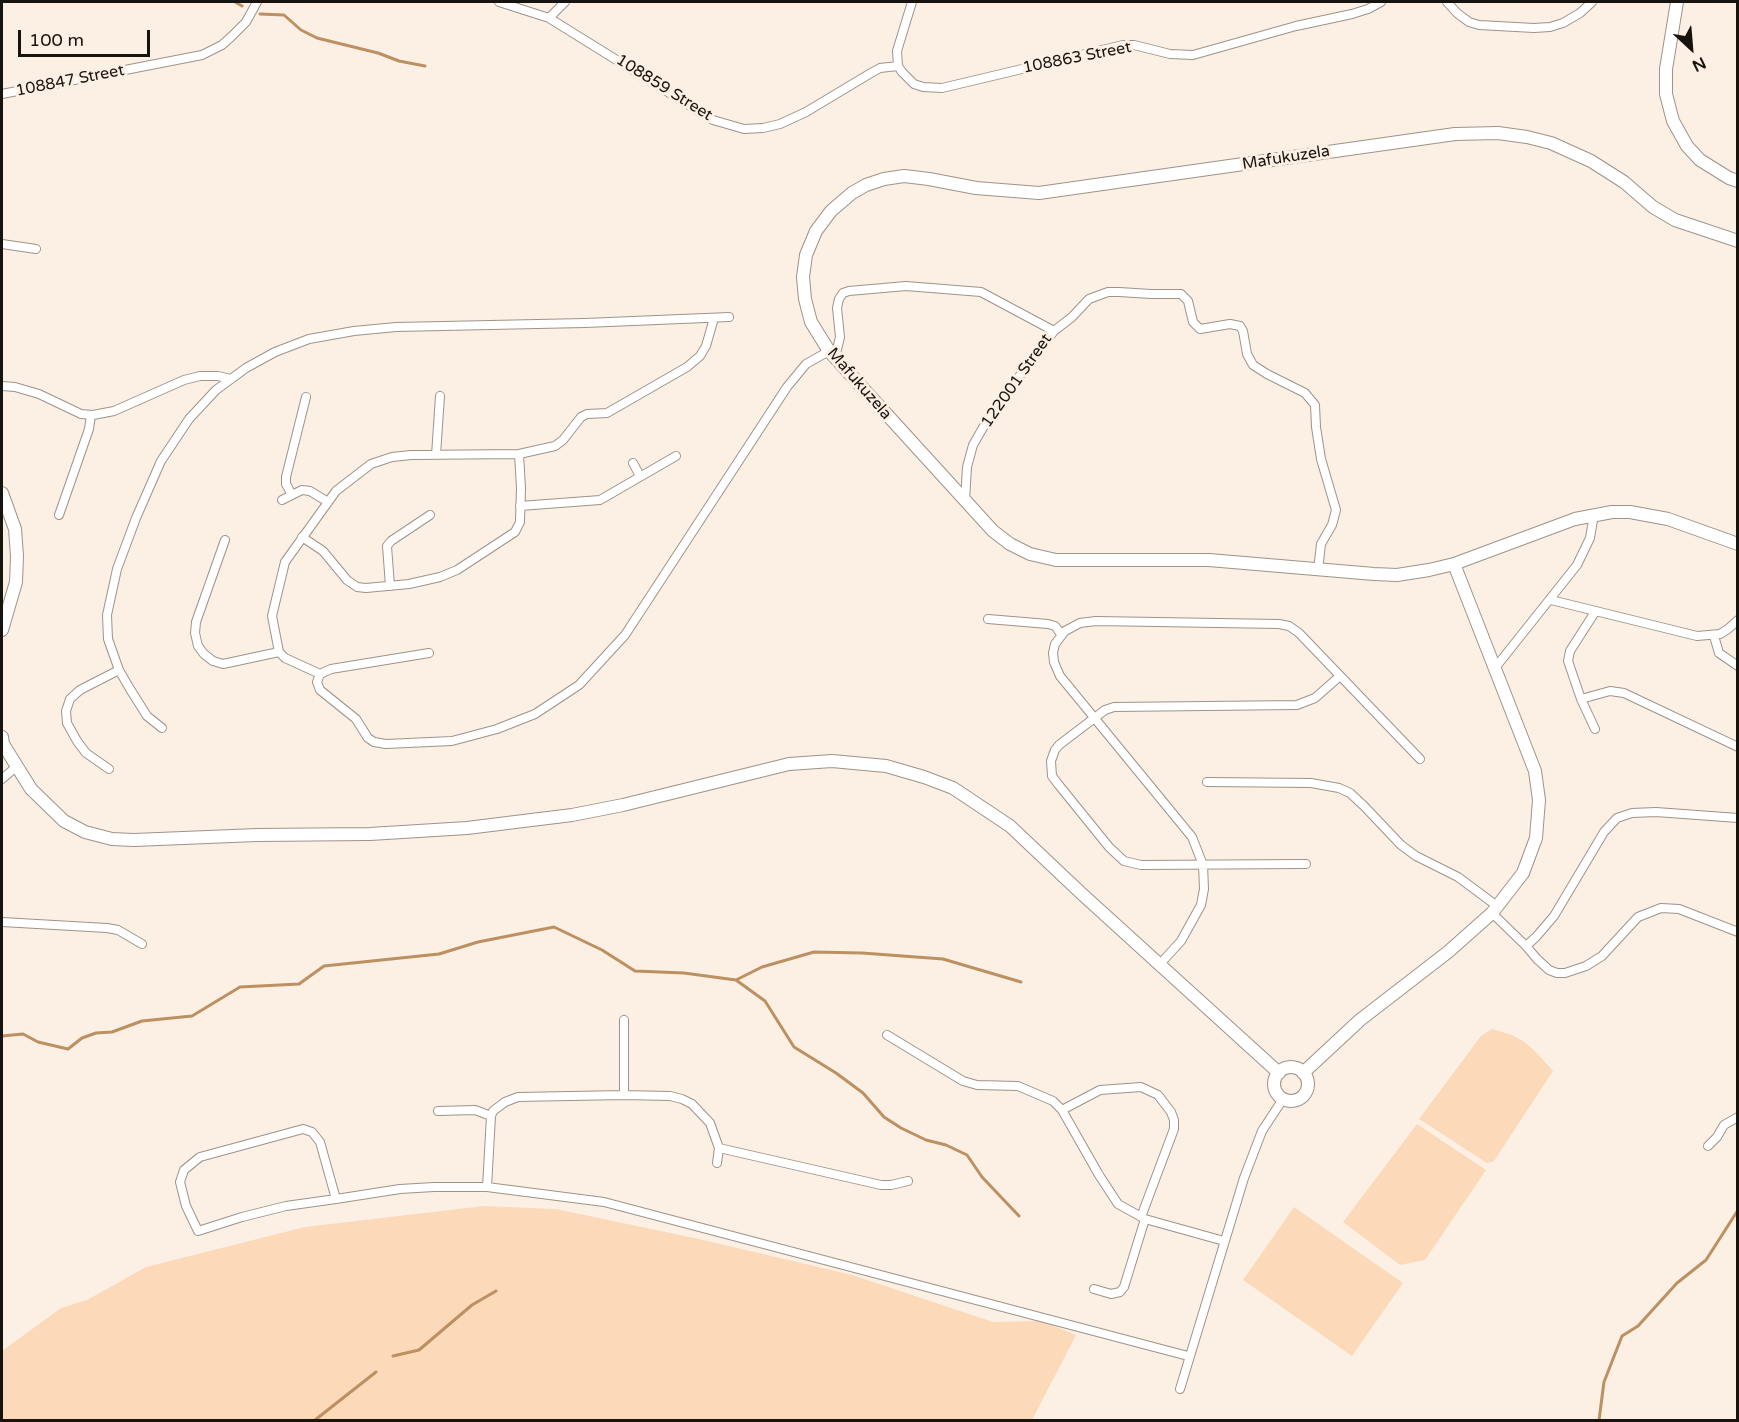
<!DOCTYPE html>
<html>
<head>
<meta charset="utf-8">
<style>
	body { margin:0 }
	#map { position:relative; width:1739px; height:1422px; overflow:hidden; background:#fcf0e5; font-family:"Varela Round",sans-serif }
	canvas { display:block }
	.frame { position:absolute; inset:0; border:3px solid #17130f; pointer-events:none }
	.north { position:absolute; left:1661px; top:18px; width:60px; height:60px; -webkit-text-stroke:4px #fcf0e5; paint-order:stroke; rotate:154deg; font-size:16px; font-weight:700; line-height:24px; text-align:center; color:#17130f }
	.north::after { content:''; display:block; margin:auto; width:21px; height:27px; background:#17130f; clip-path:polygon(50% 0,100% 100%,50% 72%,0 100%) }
	.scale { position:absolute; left:18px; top:30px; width:132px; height:27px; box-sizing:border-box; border:3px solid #17130f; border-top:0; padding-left:8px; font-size:18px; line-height:21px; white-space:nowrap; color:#17130f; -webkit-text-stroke:4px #fcf0e5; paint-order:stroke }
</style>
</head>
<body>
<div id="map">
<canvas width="1739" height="1422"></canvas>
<div class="frame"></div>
<div class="north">N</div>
<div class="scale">100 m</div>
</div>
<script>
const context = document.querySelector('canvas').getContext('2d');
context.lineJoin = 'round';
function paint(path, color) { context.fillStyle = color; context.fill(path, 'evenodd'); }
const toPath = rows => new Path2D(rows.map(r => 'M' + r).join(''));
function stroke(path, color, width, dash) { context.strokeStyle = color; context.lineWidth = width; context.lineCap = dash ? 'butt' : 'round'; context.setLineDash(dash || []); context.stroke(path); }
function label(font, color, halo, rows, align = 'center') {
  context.font = font + ' "Varela Round",sans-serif'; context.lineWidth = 6; context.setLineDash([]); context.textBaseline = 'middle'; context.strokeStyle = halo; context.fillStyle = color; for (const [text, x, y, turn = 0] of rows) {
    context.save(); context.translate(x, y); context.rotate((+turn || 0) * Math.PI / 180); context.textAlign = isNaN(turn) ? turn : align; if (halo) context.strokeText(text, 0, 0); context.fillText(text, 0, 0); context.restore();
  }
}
const green = toPath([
	[1492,1029,1512,1035,1523,1041,1534,1050,1553,1071,1494,1161,1487,1163,1419,1119,1481,1036],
	[1417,1124,1486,1170,1425,1260,1400,1265,1343,1222],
	[484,1206,556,1209,699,1239,852,1275,993,1322,1041,1321,1076,1335,1032,1420,2,1420,2,1351,61,1308,87,1300,146,1267,305,1227],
	[1294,1207,1403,1283,1352,1356,1243,1280]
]);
const stream = toPath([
	[235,2,242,6],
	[260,14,284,15,301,30,317,38,378,53,399,61,425,66],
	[736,980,765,1001,794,1047,836,1073,863,1093,884,1117,901,1128,926,1140,946,1145,967,1155,982,1177,1019,1216],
	[2,1036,23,1034,38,1042,68,1049,82,1038,96,1033,112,1032,142,1021,192,1016,240,987,299,984,324,966,439,954,478,942,554,927,602,950,635,971,684,973,736,980,762,967,814,952,862,953,943,959,1021,982],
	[393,1356,419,1350,472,1305,496,1291],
	[315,1420,376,1372],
	[1599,1420,1604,1382,1622,1336,1638,1326,1677,1283,1706,1260,1738,1210]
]);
const street = toPath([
	[499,2,549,18,713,120,744,129,763,128,780,124,806,112,871,73,880,68,898,66],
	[912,2,897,51,898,66,902,72,914,84,923,87,942,88,1123,45,1134,45,1170,54,1193,55,1296,26,1352,14,1368,9,1381,2],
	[1447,2,1457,13,1469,22,1479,25,1534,28,1550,27,1563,23,1580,13,1592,2],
	[549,18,565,2],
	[2,94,202,55,222,45,231,37,246,22,257,2],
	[2,244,36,249],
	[1054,331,1072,317,1089,299,1108,292,1119,292,1151,294,1181,294,1188,301,1193,322,1200,329,1230,324,1240,326,1243,331,1247,354,1253,365,1267,374,1305,393,1315,405,1316,427,1321,459,1336,510,1332,525,1321,544,1318,570],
	[835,358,840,337,837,308,839,299,843,293,849,291,906,286,981,292,1054,331,992,412,973,445,967,467,965,500],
	[2,386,15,387,39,394,81,414,93,415,114,411,184,380,200,376,218,376,231,379],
	[436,455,440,396],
	[633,463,640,476],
	[292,495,286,484,286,477,306,397],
	[282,500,302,490,310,491,328,502],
	[520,506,600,500,676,456],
	[59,515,89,429,91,415],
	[302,537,323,551,347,580,357,587,366,588,409,584,440,577,457,570,515,532,520,522,521,488,519,454],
	[225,540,196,622,195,633,198,646,204,654,213,661,223,664,279,652],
	[390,586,387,546,391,541,430,515],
	[1551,600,1697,636,1720,634,1728,629,1738,620],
	[988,619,1048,624,1055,626,1061,634],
	[1714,636,1719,653,1738,666],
	[429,653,331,669,320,674,317,682,320,690,356,719,368,738,374,742,386,744,452,741,497,729,535,714,579,685,625,635,787,387,806,364,829,351],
	[1495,668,1577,565,1590,538,1594,514],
	[320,674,285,658,279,652,272,616,285,562,336,491,371,464,392,457,411,455,519,454,555,446,563,440,581,417,587,414,607,413,687,367,700,356,706,346,714,318],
	[1581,699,1610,691,1624,693,1738,747],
	[162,728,147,716,130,689,119,670,108,639,107,615,117,569,136,518,161,461,189,419,216,390,246,368,275,352,309,339,354,331,396,327,585,323,729,317],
	[1595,729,1581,699,1568,661,1570,651,1595,612],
	[109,769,86,753,77,741,67,723,66,711,70,699,80,690,119,670],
	[2,779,16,767],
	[1207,782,1311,783,1339,788,1350,793,1364,806,1401,845,1416,856,1458,877,1497,906],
	[1306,864,1141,865,1124,861,1109,847,1058,784,1052,776,1051,761,1055,750,1059,745,1105,710,1114,707,1297,705,1315,698,1340,676],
	[1492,913,1526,946,1537,959,1549,970,1557,973,1565,973,1586,966,1602,956,1638,917,1661,908,1679,909,1738,932],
	[2,922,107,928,118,930,142,944],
	[1526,946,1536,937,1554,916,1604,832,1617,818,1632,813,1656,812,1738,818],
	[1160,964,1181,941,1201,905,1204,889,1203,865,1192,837,1060,676,1054,662,1053,653,1055,644,1065,631,1080,623,1096,621,1279,624,1289,626,1299,633,1420,759],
	[887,1035,963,1081,977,1085,1018,1086,1053,1101,1062,1110,1099,1175,1118,1204,1145,1219,1224,1241],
	[624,1095,624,1020],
	[1062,1110,1100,1090,1141,1087,1158,1095,1171,1112,1174,1120,1174,1129,1141,1217],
	[438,1111,475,1110,491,1116],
	[1708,1146,1717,1137,1724,1125,1738,1117],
	[719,1148,881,1185,891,1185,908,1181],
	[487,1187,491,1116,493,1111,505,1102,518,1097,624,1095,670,1096,682,1099,692,1104,710,1123,719,1148,717,1163],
	[336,1199,320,1142,312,1132,303,1129,200,1157,184,1170,180,1182,186,1206,198,1231,242,1217,286,1206,336,1199,400,1189,434,1187,487,1187,604,1202,1188,1356],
	[1094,1289,1111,1294,1120,1292,1124,1287,1145,1219],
	[1180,1389,1244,1178,1262,1131,1283,1099]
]);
const secondary = toPath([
	[1677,2,1666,69,1666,94,1673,121,1687,146,1700,160,1729,178,1738,181],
	[1738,241,1675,220,1653,207,1624,182,1591,161,1551,143,1527,137,1498,133,1455,134,1039,193,976,188,929,179,904,176,884,179,866,185,852,193,831,211,816,231,806,255,803,277,805,299,811,322,829,351,993,531,1010,544,1030,554,1056,560,1209,560,1374,574,1397,575,1429,570,1454,564,1575,519,1612,512,1630,512,1668,519,1738,544],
	[2,493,15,529,17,556,16,582,2,630],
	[2,737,3,744,31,789,64,821,85,832,112,839,134,840,257,835,370,834,467,828,572,815,623,805,789,764,832,761,886,766,924,777,953,788,1010,826,1082,894,1279,1073],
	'1274 1084a17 17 0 1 1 34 0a17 17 0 1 1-34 0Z',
	[1303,1073,1360,1020,1448,952,1492,913,1523,873,1536,838,1539,800,1535,771,1454,564]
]);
const streetNames = [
	["108863 Street",1077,58,-11],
	["108847 Street",70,81,-11],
	["108859 Street",664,88,32],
	["Mafukuzela",1286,158,-9],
	["122001 Street",1017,381,-55],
	["Mafukuzela",859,384,49]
];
paint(green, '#fbd9b9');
stroke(stream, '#bd9062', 3);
stroke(street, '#9e9389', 10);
stroke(secondary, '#9e9389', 14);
stroke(street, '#fff', 8);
stroke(secondary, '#fff', 12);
label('16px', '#17130f', '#fcf0e5', streetNames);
</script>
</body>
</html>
